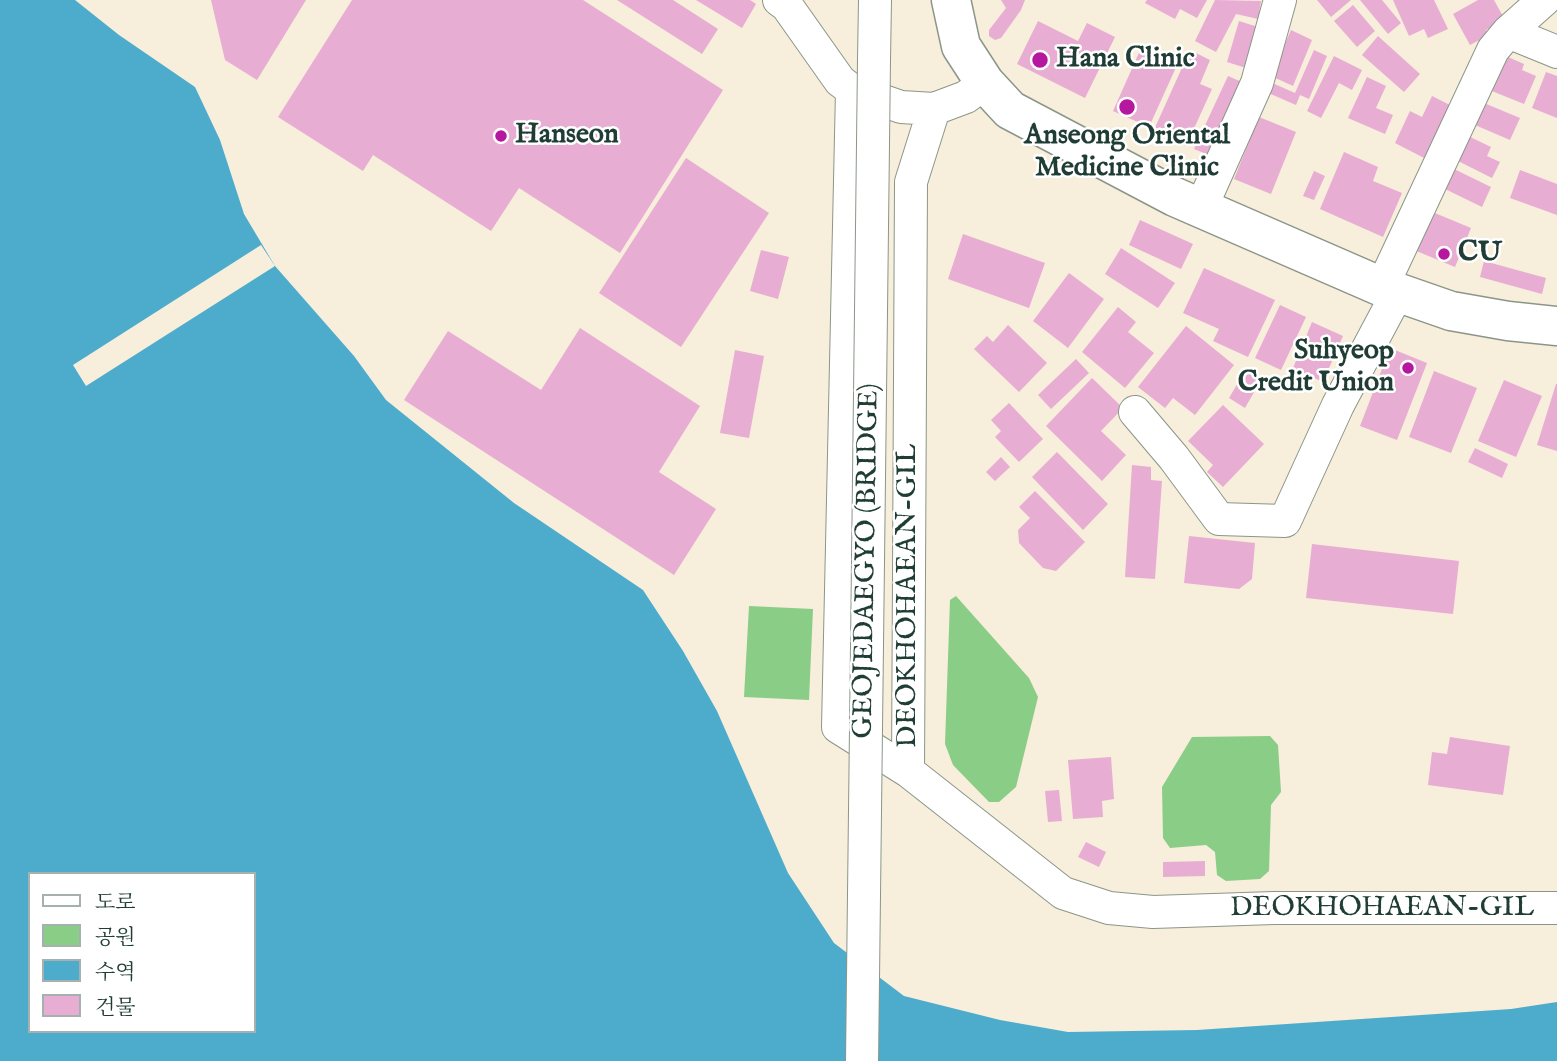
<!DOCTYPE html>
<html>
<head>
<meta charset="utf-8">
<style>
	body { margin:0 }
	#map { position:relative; width:1557px; height:1061px; overflow:hidden; background:#f7eedc; font-family:"IM FELL English","Noto Serif KR",serif }
	canvas { display:block }
	.legend { position:absolute; left:28px; top:872px; width:228px; height:161px; box-sizing:border-box; background:#fff; border:2px solid #a5b1ae; margin:0; padding:9px 12px; list-style:none; font-size:21px; color:#1f3d34 }
	.legend li { display:flex; align-items:center; gap:14px; height:35px }
	.legend b { width:35px; border:2px solid #a5b1ae }
</style>
</head>
<body>
<div id="map">
<canvas width="1557" height="1061"></canvas>
<ul class="legend">
<li><b style="height:9px;background:#fff"></b>도로</li>
<li><b style="height:19px;background:#8acd87"></b>공원</li>
<li><b style="height:19px;background:#4daccc"></b>수역</li>
<li><b style="height:19px;background:#e8add2"></b>건물</li>
</ul>
</div>
<script>
const context = document.querySelector('canvas').getContext('2d');
context.lineJoin = 'round';
function paint(path, color) { context.fillStyle = color; context.fill(path, 'evenodd'); }
const toPath = rows => new Path2D(rows.map(r => 'M' + r).join(''));
function stroke(path, color, width, dash) { context.strokeStyle = color; context.lineWidth = width; context.lineCap = dash ? 'butt' : 'round'; context.setLineDash(dash || []); context.stroke(path); }
function label(font, color, halo, rows, align = 'center') {
  context.font = font + ' "IM FELL English",serif'; context.lineWidth = 5; context.setLineDash([]); context.textBaseline = 'middle'; context.strokeStyle = halo; context.fillStyle = color; for (const [text, x, y, turn = 0] of rows) {
    context.save(); context.translate(x, y); context.rotate((+turn || 0) * Math.PI / 180); context.textAlign = isNaN(turn) ? turn : align; if (halo) context.strokeText(text, 0, 0); context.fillText(text, 0, 0); context.restore();
  }
}
const green = toPath([
	[956,596,1029,678,1038,697,1016,787,999,802,989,802,953,765,945,744,950,600],
	[749,606,813,609,809,700,744,697],
	[1270,736,1278,745,1281,792,1271,805,1269,871,1260,879,1226,881,1217,875,1215,852,1206,845,1170,848,1163,838,1162,787,1192,737]
]);
const water = toPath([
	[0,0,75,0,119,35,195,87,220,140,244,214,275,266,354,356,386,400,514,503,643,590,683,651,717,711,788,873,834,943,904,996,1000,1020,1068,1032,1197,1030,1511,1009,1557,1002,1557,1061,0,1061],
	[30,874,254,874,254,1031,30,1031]
]);
const pier = toPath([
	[261,245,275,266,86,386,73,365]
]);
const building = toPath([
	[211,0,306,0,257,80,225,60],
	[352,0,583,0,723,90,620,253,519,188,491,231,373,155,363,171,278,117],
	[617,0,673,0,718,29,702,54],
	[696,0,750,0,756,4,742,28],
	[1001,0,1025,0,1021,10,1001,38,995,40,989,36,989,30,1006,8],
	[1147,0,1207,0,1197,18,1180,9,1175,19,1145,3],
	[1215,0,1261,1,1258,19,1236,14,1216,52,1195,41],
	[1317,0,1351,0,1331,17],
	[1360,0,1382,0,1401,23,1388,34],
	[1393,0,1434,0,1448,29,1428,38,1424,29,1409,36],
	[1478,0,1494,0,1505,20,1486,30,1489,35,1470,45,1453,14],
	[1353,5,1375,31,1357,47,1334,21],
	[1038,21,1078,41,1087,23,1115,37,1085,98,1017,64],
	[1239,21,1258,27,1246,68,1227,62],
	[1291,30,1312,40,1293,86,1271,76],
	[1378,36,1420,74,1404,92,1362,55],
	[1142,46,1178,63,1149,127,1113,111],
	[1190,50,1210,60,1200,84,1212,89,1186,146,1153,132],
	[1314,50,1327,56,1309,99,1300,95,1296,105,1266,92,1270,82,1295,93],
	[1501,54,1524,64,1522,70,1536,76,1524,104,1487,89],
	[1334,56,1362,70,1352,90,1339,83,1321,118,1307,111],
	[1546,72,1557,76,1557,118,1532,108],
	[1228,76,1242,82,1209,155,1194,149],
	[1367,77,1386,86,1376,108,1393,115,1385,134,1348,118],
	[1432,96,1454,107,1428,160,1395,143,1410,111,1422,117],
	[1484,103,1520,118,1510,140,1475,125],
	[1259,117,1296,132,1271,194,1234,179],
	[1468,136,1491,147,1487,156,1500,162,1492,178,1456,160],
	[1344,152,1378,167,1373,181,1402,193,1383,237,1320,209],
	[686,158,769,213,681,347,599,293],
	[1450,167,1491,187,1482,207,1441,187],
	[1520,170,1557,184,1557,215,1510,198],
	[1314,171,1325,176,1314,200,1303,196],
	[1430,211,1471,228,1455,267,1414,250],
	[1140,220,1193,244,1181,269,1129,245],
	[963,234,1045,263,1029,308,948,279],
	[1121,248,1175,283,1158,308,1105,274],
	[761,250,789,257,778,299,750,291],
	[1484,261,1546,278,1542,294,1480,277],
	[1204,268,1275,300,1248,357,1213,341,1219,329,1183,313],
	[1069,273,1104,299,1068,348,1033,321],
	[1280,305,1306,317,1281,370,1255,358],
	[1118,307,1136,322,1128,332,1154,353,1125,388,1082,352],
	[1312,322,1343,336,1323,382,1293,368],
	[1008,325,1047,363,1019,392,974,349,987,336,993,342],
	[1186,326,1234,365,1195,415,1173,398,1165,408,1138,387],
	[580,328,700,406,659,472,716,509,674,575,404,400,448,331,541,390],
	[1390,348,1427,363,1397,440,1360,426],
	[735,350,764,356,749,438,720,433],
	[1076,359,1089,373,1051,409,1038,395],
	[1245,371,1261,380,1245,408,1229,398],
	[1434,371,1477,388,1451,453,1409,437],
	[1092,378,1123,408,1101,431,1126,455,1102,481,1046,426],
	[1504,380,1542,396,1516,457,1478,441],
	[1556,384,1557,384,1557,451,1537,445],
	[1009,403,1043,439,1019,462,995,437,1001,431,991,420],
	[1223,405,1264,444,1223,487,1207,472,1213,465,1188,441],
	[1475,448,1508,464,1502,478,1468,462],
	[1057,452,1108,504,1083,530,1032,477],
	[1001,457,1010,467,995,481,986,472],
	[1132,465,1151,467,1151,480,1162,481,1155,579,1125,577],
	[1035,491,1085,542,1056,571,1043,568,1019,543,1018,530,1030,518,1019,507],
	[1189,536,1255,543,1252,579,1239,589,1184,583],
	[1312,544,1459,561,1453,614,1306,598],
	[1450,737,1510,746,1503,795,1428,785,1432,752,1447,754],
	[1111,757,1114,799,1102,801,1103,817,1073,819,1068,760],
	[1059,790,1062,821,1048,822,1045,791],
	[1086,842,1106,852,1099,867,1078,857],
	[1205,861,1205,876,1163,877,1163,862]
]);
const minor = toPath([
	[779,0,787,6,840,81,852,90,901,107,934,109,966,97,985,83],
	[1508,32,1557,52],
	[874,60,875,0],
	[852,90,838,727,908,771],
	[934,109,911,182,908,771,1063,893,1109,908,1153,912,1274,908,1557,908],
	[1201,208,1257,83,1280,0],
	[1382,287,1493,50,1508,32,1544,0],
	[1135,412,1174,458,1219,519,1285,521,1338,405,1398,292]
]);
const major = toPath([
	[951,0,961,46,985,83,1010,110,1175,197,1382,287,1451,311,1508,321,1557,326]
]);
const minorBridge = toPath([
	[862,1061,874,60]
]);
const markers = [
	[1040,60,9,"#b5179e"],
	[1127,107,9,"#b5179e"],
	[501,136,7,"#b5179e"],
	[1444,254,7,"#b5179e"],
	[1408,368,7,"#b5179e"]
];
const poiNames = [
	["Hana Clinic",1056,60],
	["Hanseon",515,136],
	["Anseong Oriental",1127,137,"center"],
	["Medicine Clinic",1127,169,"center"],
	["CU",1458,254],
	["Suhyeop",1394,352,"right"],
	["Credit Union",1394,384,"right"]
];
const streetNames = [
	["GEOJEDAEGYO (BRIDGE)",868,561,-89],
	["DEOKHOHAEAN-GIL",909,596,-90],
	["DEOKHOHAEAN-GIL",1382,909]
];
paint(green, '#8acd87');
paint(water, '#4daccc');
paint(pier, '#f7eedc');
paint(building, '#e8add2');
stroke(minor, '#8b9688', 34);
stroke(major, '#8b9688', 41);
stroke(minor, '#fff', 32);
stroke(major, '#fff', 38);
stroke(minorBridge, '#8b9688', 34, []);
stroke(minorBridge, '#fff', 32);
for (const [x, y, r, color] of markers) { const dot = new Path2D(); dot.arc(x, y, r, 0, 2 * Math.PI); context.fillStyle = color; context.fill(dot); stroke(dot, '#fff', 2.5); }
label('bold 28px', '#1f3d34', '#fff', poiNames, 'left');
label('28px', '#1f3d34', '#fff', streetNames);
</script>
</body>
</html>
